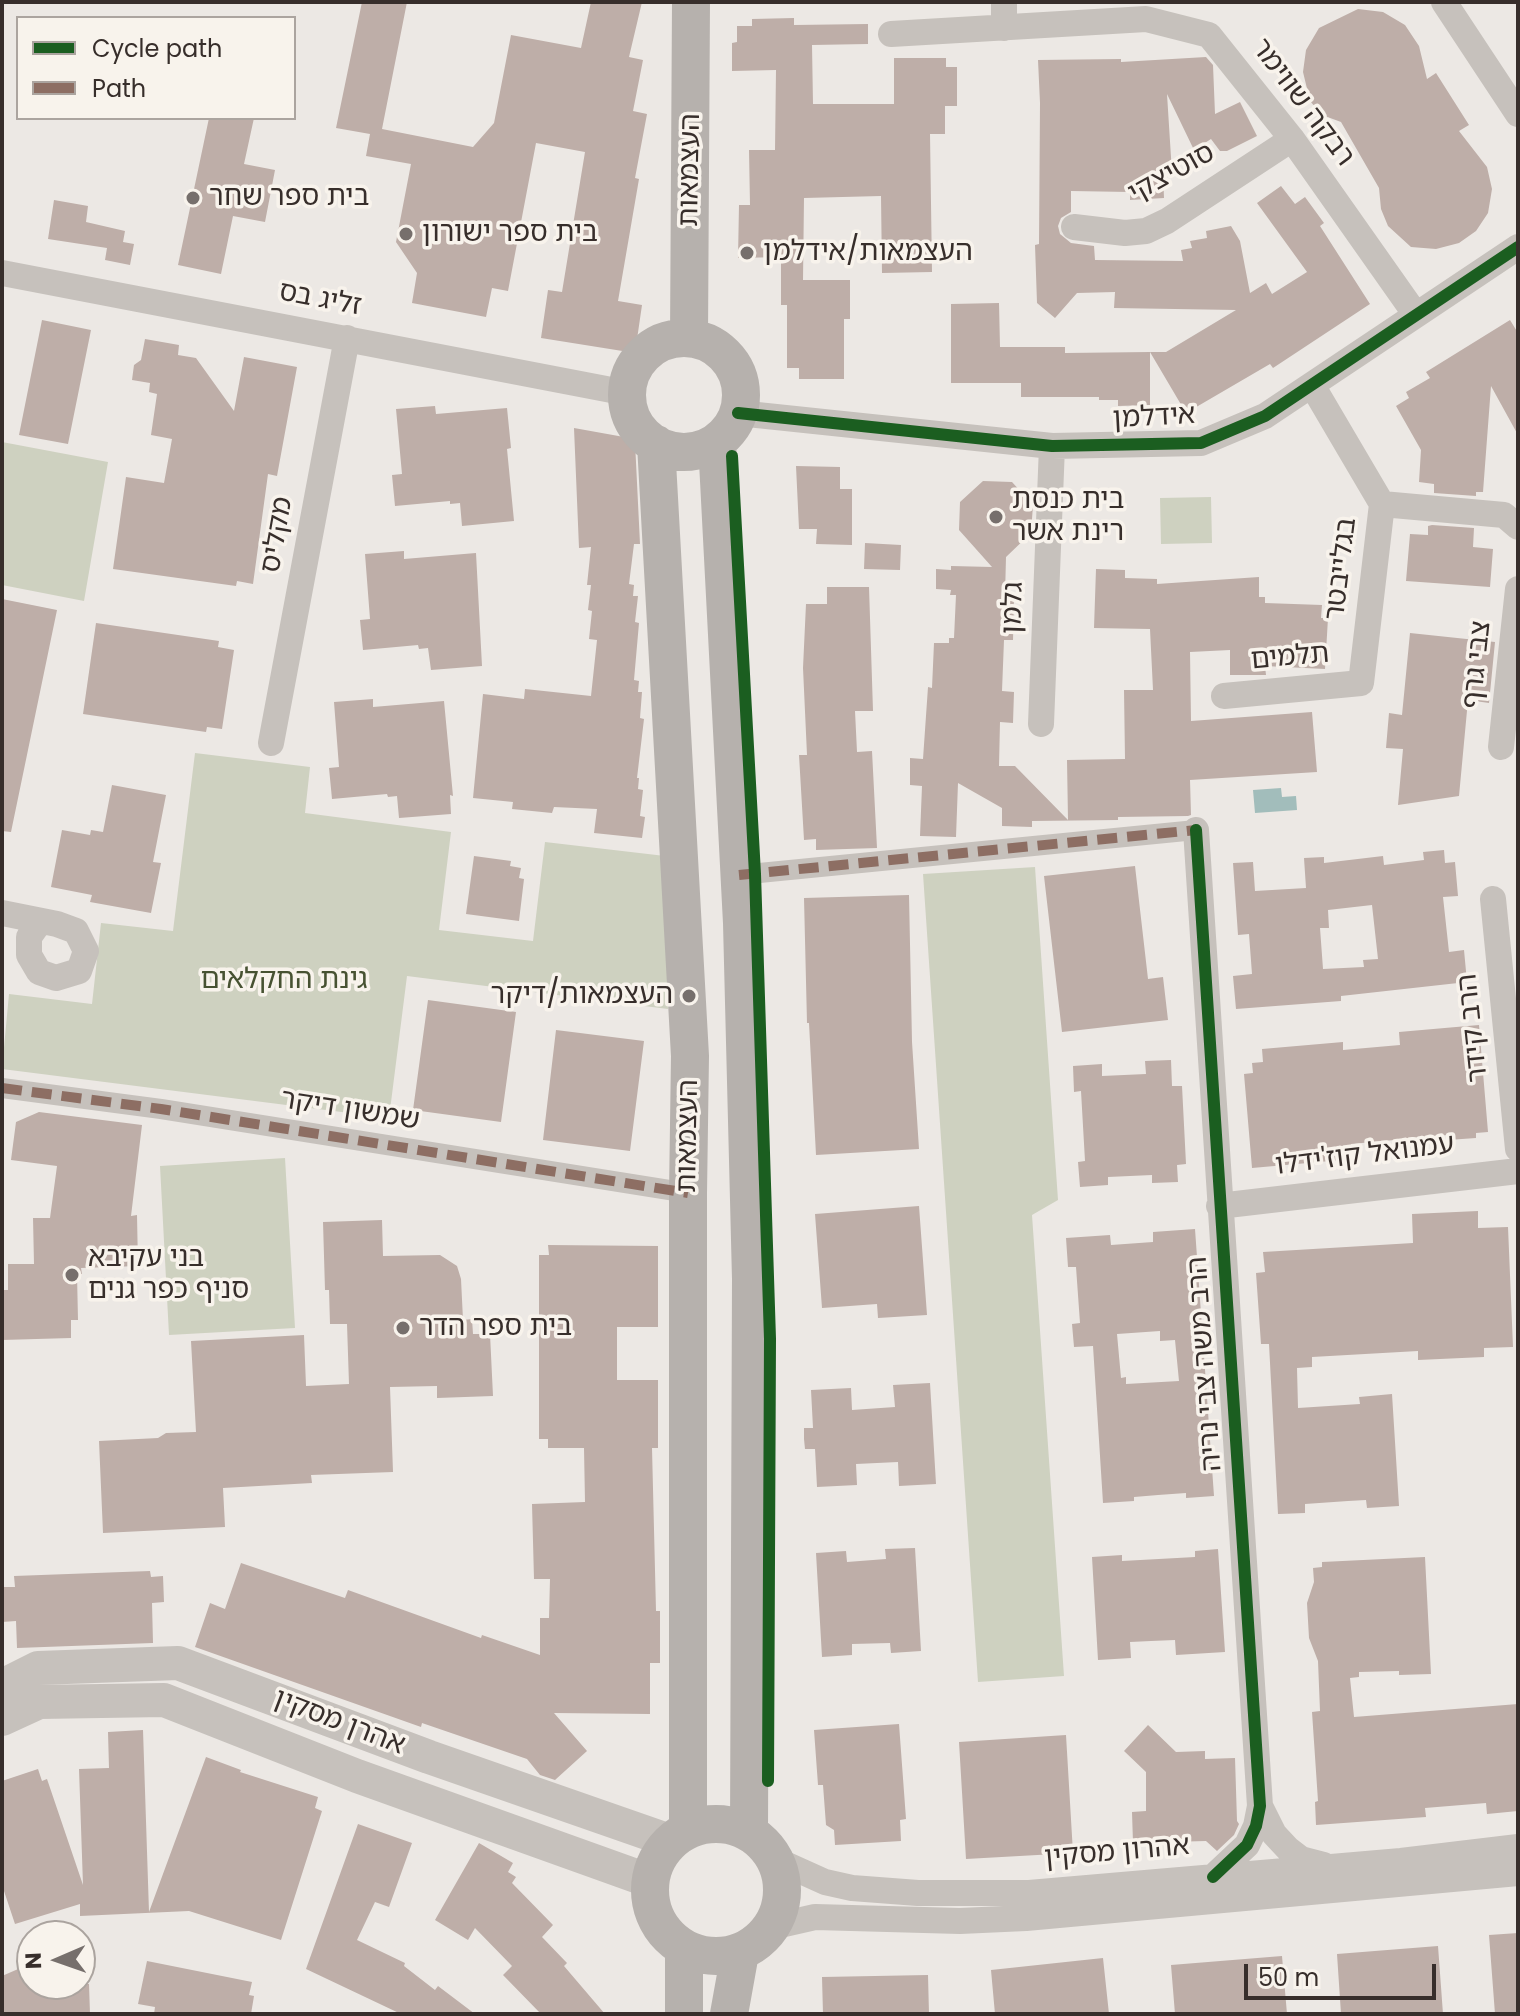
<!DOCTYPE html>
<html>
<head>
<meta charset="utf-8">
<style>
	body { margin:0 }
	#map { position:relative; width:1520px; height:2016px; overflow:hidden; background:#ece8e4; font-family:Poppins,sans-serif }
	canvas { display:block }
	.frame { position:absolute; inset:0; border:4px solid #372e2b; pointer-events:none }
	.legend { position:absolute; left:16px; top:16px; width:280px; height:104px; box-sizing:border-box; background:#f8f3ec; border:2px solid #aba49f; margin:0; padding:10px 14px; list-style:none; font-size:24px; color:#372e2b }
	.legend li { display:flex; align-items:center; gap:16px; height:40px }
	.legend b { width:40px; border:2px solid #aba49f }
	.north { position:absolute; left:16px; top:1920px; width:80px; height:80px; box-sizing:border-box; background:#f8f3ec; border:2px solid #aba49f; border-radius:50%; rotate:268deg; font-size:22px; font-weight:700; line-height:32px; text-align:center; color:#372e2b }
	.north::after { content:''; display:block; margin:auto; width:28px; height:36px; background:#766f6c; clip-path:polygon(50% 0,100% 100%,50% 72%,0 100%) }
	.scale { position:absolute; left:1244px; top:1964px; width:192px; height:36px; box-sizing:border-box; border:4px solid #372e2b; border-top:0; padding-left:10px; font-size:24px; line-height:28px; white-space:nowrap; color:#372e2b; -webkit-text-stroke:6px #f8f3ec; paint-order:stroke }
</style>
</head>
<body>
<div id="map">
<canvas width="1520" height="2016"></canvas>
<div class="frame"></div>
<ul class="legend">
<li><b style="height:10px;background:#1b5e20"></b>Cycle path</li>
<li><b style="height:10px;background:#8d6e63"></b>Path</li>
</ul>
<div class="north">N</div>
<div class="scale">50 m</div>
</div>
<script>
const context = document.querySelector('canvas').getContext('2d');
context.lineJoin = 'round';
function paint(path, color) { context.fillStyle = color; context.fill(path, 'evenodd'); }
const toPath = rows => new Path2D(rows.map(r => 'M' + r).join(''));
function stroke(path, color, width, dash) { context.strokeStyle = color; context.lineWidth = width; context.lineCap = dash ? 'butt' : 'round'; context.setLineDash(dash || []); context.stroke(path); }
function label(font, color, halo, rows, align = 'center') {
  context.font = font + ' Poppins,"Noto Sans Hebrew",sans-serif'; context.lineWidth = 7; context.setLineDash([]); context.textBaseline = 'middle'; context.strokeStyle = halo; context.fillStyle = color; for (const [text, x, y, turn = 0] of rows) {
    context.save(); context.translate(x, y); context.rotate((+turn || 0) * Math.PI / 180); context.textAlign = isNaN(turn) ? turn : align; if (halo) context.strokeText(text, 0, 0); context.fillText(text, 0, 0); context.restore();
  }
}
const green = toPath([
	[2,442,108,462,84,601,2,585],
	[1211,497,1212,543,1161,544,1160,498],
	[195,753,310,767,305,813,451,832,439,930,533,941,545,842,665,856,668,1009,407,976,389,1118,2,1069,9,994,92,1004,101,923,173,931],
	[1035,867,1058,1200,1032,1215,1064,1676,978,1682,923,874],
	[285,1158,295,1328,169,1335,160,1166]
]);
const water = toPath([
	[1281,788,1282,797,1296,796,1297,810,1255,813,1253,790]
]);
const building = toPath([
	[362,2,407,2,382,129,473,147,494,123,511,35,581,48,591,2,642,2,629,57,643,60,633,111,647,114,635,178,639,179,618,301,642,305,635,353,541,338,548,290,562,292,585,152,536,143,508,291,492,288,486,317,412,303,417,273,396,242,411,164,366,156,370,134,336,128],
	[1358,9,1383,12,1405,25,1419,46,1427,79,1436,73,1469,125,1459,131,1487,167,1492,189,1488,213,1476,231,1459,243,1436,249,1411,247,1388,226,1381,209,1379,188,1341,122,1322,115,1310,101,1303,72,1306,50,1319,28],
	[794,18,794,25,868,24,868,44,812,45,813,104,894,104,894,58,946,58,946,67,957,67,957,106,945,106,945,134,930,134,932,272,882,273,881,196,804,198,803,280,850,280,850,319,844,319,844,379,799,379,799,368,787,368,787,305,781,305,781,257,738,258,739,205,750,205,749,150,775,150,776,70,732,71,732,43,737,42,737,26,752,26,752,19],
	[1206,57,1213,65,1215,114,1240,102,1257,136,1227,151,1220,151,1211,139,1194,150,1167,94,1172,173,1163,174,1164,198,1130,200,1130,192,1071,191,1071,212,1061,218,1058,226,1060,234,1071,243,1094,246,1095,260,1183,261,1181,250,1192,248,1190,241,1207,238,1206,231,1231,226,1240,241,1250,293,1266,283,1272,294,1307,272,1257,203,1281,186,1295,204,1305,197,1324,223,1320,226,1370,304,1273,368,1270,364,1186,413,1150,352,1166,352,1236,310,1114,308,1115,292,1077,293,1055,318,1037,303,1035,245,1039,244,1040,103,1038,60,1121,59,1121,62],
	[209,118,254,118,244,164,275,170,265,222,233,216,221,274,178,265],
	[54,200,88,206,86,222,125,231,123,242,134,244,130,265,105,260,107,248,48,239],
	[999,303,1000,347,1065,347,1065,353,1150,352,1150,405,1118,406,1118,400,1099,400,1099,397,1021,397,1021,383,951,383,951,304],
	[42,320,91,330,68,444,19,435],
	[1510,320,1518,333,1518,435,1491,386,1483,492,1476,492,1476,496,1434,493,1434,484,1419,482,1421,450,1396,406,1409,398,1406,392,1430,378,1426,372],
	[145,339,179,345,178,355,196,358,234,411,244,357,297,367,277,476,268,474,253,584,237,581,236,586,113,569,126,477,164,483,172,439,151,435,157,394,149,392,150,383,132,380,134,365,141,360],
	[435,406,436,414,507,408,511,448,507,449,514,521,462,526,460,503,450,504,450,501,395,506,392,475,402,474,396,409],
	[574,428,624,437,635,442,640,544,634,544,629,584,634,585,633,596,638,596,635,622,639,623,634,680,639,681,638,692,642,692,640,718,644,719,637,778,639,778,638,789,643,790,640,816,645,817,642,838,594,833,597,809,554,807,552,813,512,809,513,802,473,798,483,694,524,699,525,689,591,696,597,640,589,639,592,611,588,610,591,585,587,585,591,547,579,548],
	[796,466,840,467,840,489,852,489,852,545,816,544,817,529,799,529],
	[983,481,1012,482,1033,505,1031,533,1006,557,1005,596,1014,596,1013,640,1004,640,1002,691,1014,692,1013,723,1000,722,999,766,1015,766,1068,820,1067,760,1125,759,1124,690,1153,690,1150,629,1094,628,1096,569,1125,570,1125,578,1157,579,1157,584,1259,577,1259,597,1265,597,1265,603,1322,605,1321,618,1328,618,1325,669,1265,666,1266,675,1230,675,1230,650,1190,652,1191,721,1312,712,1317,772,1190,780,1191,815,1188,816,1118,817,1118,820,1032,821,1032,827,1002,826,1002,808,958,783,956,837,920,836,922,786,910,785,910,758,923,759,928,687,932,688,934,643,949,643,949,638,954,638,956,595,950,595,951,590,936,589,936,569,951,570,951,566,992,567,959,530,960,502],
	[1432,525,1474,528,1473,547,1493,549,1490,587,1406,581,1410,534,1428,535,1428,526],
	[865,543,901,545,900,570,864,569],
	[404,551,404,559,476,553,482,666,431,670,428,648,419,649,418,645,363,650,360,620,370,619,365,554],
	[827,587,869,587,873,711,855,711,857,752,872,751,877,848,816,850,816,839,804,840,799,755,807,755,803,668,806,604,827,604],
	[2,599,57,610,11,832,2,831],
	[96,623,219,641,218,647,234,650,222,729,207,727,206,732,83,714],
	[1410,633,1495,642,1489,703,1468,700,1459,796,1398,805,1403,749,1386,748,1389,713,1402,715],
	[373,699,373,707,444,701,453,796,450,795,451,814,399,818,397,796,388,797,387,794,332,799,329,768,339,767,334,702],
	[112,785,166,795,153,862,161,863,151,913,90,902,92,895,51,887,62,830,90,835,91,830,103,832],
	[1444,850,1445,863,1455,862,1458,896,1443,897,1449,952,1464,950,1467,982,1341,996,1341,1001,1236,1009,1233,976,1252,974,1249,934,1238,935,1233,863,1253,862,1255,891,1306,888,1304,858,1324,857,1324,863,1383,856,1384,865,1424,860,1423,852],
	[1372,905,1378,959,1363,960,1364,967,1323,969,1320,928,1329,928,1328,910],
	[474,856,511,861,510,866,521,868,519,878,524,879,519,921,466,914],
	[1135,866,1148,979,1163,977,1168,1020,1062,1032,1044,876],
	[909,895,912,1042,919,1149,816,1155,809,1023,807,1023,804,898],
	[428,1000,516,1012,501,1122,413,1110],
	[1479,1025,1488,1132,1476,1133,1476,1138,1448,1140,1448,1135,1351,1144,1353,1159,1252,1168,1244,1074,1253,1073,1252,1063,1263,1062,1262,1049,1343,1042,1343,1050,1400,1045,1399,1032],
	[556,1030,644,1041,630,1151,543,1140],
	[1171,1060,1172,1086,1182,1086,1186,1164,1177,1165,1178,1182,1152,1183,1152,1175,1108,1177,1108,1185,1080,1187,1078,1162,1085,1161,1081,1091,1074,1092,1073,1066,1102,1064,1102,1076,1146,1074,1145,1061],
	[39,1112,142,1125,131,1216,137,1215,138,1266,81,1268,82,1274,77,1274,78,1320,71,1320,71,1338,2,1340,2,1290,8,1290,8,1264,34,1264,33,1218,50,1218,57,1166,11,1160,16,1122],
	[919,1206,927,1315,878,1318,877,1304,822,1308,815,1214],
	[1478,1211,1478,1228,1508,1227,1513,1347,1484,1348,1484,1357,1418,1360,1418,1351,1312,1357,1312,1367,1297,1368,1298,1408,1360,1404,1359,1397,1392,1394,1399,1506,1367,1508,1366,1500,1348,1501,1305,1504,1305,1513,1278,1514,1269,1344,1261,1344,1256,1273,1265,1272,1263,1252,1413,1243,1412,1214],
	[382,1220,383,1256,440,1255,457,1266,461,1279,463,1320,472,1319,473,1334,490,1334,493,1396,437,1398,437,1386,390,1387,393,1472,311,1475,312,1483,223,1488,225,1527,103,1533,99,1441,158,1438,166,1433,196,1432,191,1341,304,1335,306,1386,349,1384,347,1324,330,1324,329,1290,325,1290,323,1222],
	[1195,1229,1214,1496,1186,1498,1186,1493,1158,1495,1134,1497,1134,1501,1103,1503,1093,1346,1074,1347,1072,1324,1080,1323,1076,1267,1068,1267,1066,1238,1110,1235,1111,1245,1153,1242,1153,1232],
	[1160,1331,1160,1341,1175,1340,1179,1381,1126,1384,1126,1377,1121,1378,1117,1334],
	[548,1245,658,1246,658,1327,617,1327,617,1380,658,1380,658,1448,652,1448,656,1611,660,1611,660,1663,650,1663,650,1714,554,1713,587,1751,555,1780,540,1775,527,1759,422,1723,421,1727,195,1647,210,1603,225,1609,241,1563,345,1598,348,1590,481,1638,482,1635,540,1655,540,1618,549,1618,550,1579,534,1579,532,1504,585,1502,584,1448,548,1448,548,1439,539,1439,539,1255,549,1255],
	[930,1383,936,1484,899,1486,898,1462,856,1464,857,1485,817,1487,815,1449,805,1449,804,1439,804,1428,813,1428,811,1390,851,1388,852,1410,895,1407,893,1385],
	[915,1548,921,1651,891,1653,890,1643,852,1644,852,1655,822,1657,816,1553,846,1551,847,1562,886,1559,885,1549],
	[1218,1549,1225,1652,1176,1655,1175,1640,1151,1641,1130,1642,1131,1658,1098,1660,1092,1557,1122,1555,1122,1561,1177,1558,1195,1557,1195,1551],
	[1425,1557,1431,1674,1399,1675,1399,1671,1359,1672,1359,1677,1350,1678,1354,1717,1518,1704,1518,1811,1487,1814,1486,1803,1425,1808,1426,1817,1316,1825,1315,1802,1318,1801,1312,1712,1320,1711,1318,1661,1309,1638,1307,1603,1314,1582,1313,1568,1322,1567,1322,1562],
	[150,1571,151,1577,163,1576,164,1602,152,1603,153,1643,17,1648,16,1621,2,1622,2,1587,15,1587,14,1576],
	[899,1724,906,1819,900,1820,901,1841,835,1845,834,1830,826,1825,823,1785,818,1785,814,1730],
	[1148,1725,1176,1752,1205,1751,1205,1759,1235,1758,1237,1821,1239,1824,1234,1835,1217,1851,1206,1841,1133,1843,1132,1812,1146,1811,1146,1772,1124,1751],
	[143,1730,149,1912,206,1757,241,1770,240,1772,318,1797,315,1808,322,1811,281,1940,189,1911,80,1916,80,1904,15,1924,2,1885,2,1781,38,1769,42,1781,47,1779,83,1885,79,1769,109,1768,108,1732],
	[1066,1735,1073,1853,966,1859,959,1742],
	[358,1824,412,1843,389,1907,375,1902,357,1940,405,1963,404,1966,435,1990,438,1986,475,2014,401,2014,306,1969],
	[479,1843,513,1863,508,1872,516,1877,512,1883,553,1925,542,1937,567,1963,564,1966,605,2014,541,2014,503,1975,512,1966,475,1928,468,1940,435,1920],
	[1518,1933,1518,2014,1495,2014,1489,1935],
	[1438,1946,1443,2014,1341,2014,1337,1954],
	[1282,1956,1287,2014,1175,2014,1171,1965],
	[1103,1958,1109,2014,995,2014,991,1970],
	[147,1961,252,1982,249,1995,254,1996,251,2014,154,2014,155,2007,138,2004],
	[32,1963,32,1984,89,1984,90,2014,2,2014,2,1976],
	[928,1975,929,2014,823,2014,822,1977]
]);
const pedestrian = toPath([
	[739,875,1196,830],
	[2,1088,161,1109,688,1193]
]);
const minor = toPath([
	[1004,2,1004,28],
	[1444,2,1518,114],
	[891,34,1146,19,1209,35,1292,139,1416,315],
	[1074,227,1125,233,1146,231,1167,221,1292,139],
	[2,273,627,393],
	[738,413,1052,446,1201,443,1265,416,1518,247],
	[1382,504,1504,515,1518,527],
	[1224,696,1361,683,1382,504,1312,385],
	[1041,724,1052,446],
	[271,743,347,338],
	[1501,747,1518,589],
	[1196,830,1260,1806,1256,1826,1247,1845,1213,1877],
	[1493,899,1518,1149],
	[2,913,57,924,76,931,86,951,79,971,56,978,39,972,29,955,29,937,39,923],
	[1219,1206,1518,1171],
	[1260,1806,1274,1834,1288,1849,1301,1859,1324,1865],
	[774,1859,825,1882,852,1888,918,1893,1029,1893,1401,1861,1518,1847],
	[771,1927,815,1917,960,1921,1026,1918,1518,1873]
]);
const tertiary = toPath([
	[2,1686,38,1668,178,1663,429,1757,670,1841],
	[2,1719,39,1702,164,1700,357,1776,650,1881]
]);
const secondary = toPath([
	[689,338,691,2],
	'627 395a57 57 0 1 1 114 0a57 57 0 1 1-114 0Z',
	[717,442,742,923,751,1279,749,1832],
	[656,444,690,1056,688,1193,688,1830],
	'650 1890a66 66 0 1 1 132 0a66 66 0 1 1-132 0Z',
	[684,1950,684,2014],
	[729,2014,740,1953]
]);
const quiet = toPath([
	[739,875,1196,830],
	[2,1088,161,1109,688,1193]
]);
const cycleway = toPath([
	[738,413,1052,446,1201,443,1265,416,1518,247],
	[732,456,755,874,770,1339,768,1781],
	[1196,830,1260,1806,1256,1826,1247,1845,1213,1877]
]);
const markers = [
	[193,198,8,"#766f6c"],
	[406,234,8,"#766f6c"],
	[747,253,8,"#766f6c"],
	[996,517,8,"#766f6c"],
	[689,996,8,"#766f6c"],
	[72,1275,8,"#766f6c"],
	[403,1328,8,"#766f6c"]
];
const streetNames = [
	["רבקה שווימר",1302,103,53],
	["העצמאות",691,170,-89],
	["סוטיצקי",1172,174,-29],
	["זליג בס",320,300,11],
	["אידלמן",1154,418,-3],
	["מקליס",278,535,-80],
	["בגלייבטר",1342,569,-83],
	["גלמן",1014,608,-88],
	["תלמים",1290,658,-5],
	["צבי גרף",1478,665,-84],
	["הרב קידר",1474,1028,-96],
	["שמשון דיקר",350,1111,9],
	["העצמאות",689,1136,-89],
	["עמנואל קוז'ידלו",1365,1156,-7],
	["הרב משה צבי נריה",1206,1364,-94],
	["אהרן מסקין",339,1723,21],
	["אהרון מסקין",1117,1853,-5]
];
const poiNames = [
	["בית ספר שחר",209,198],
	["בית ספר ישורון",422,234],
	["העצמאות/אידלמן",763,253],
	["בית כנסת",1012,501],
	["רינת אשר",1012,533],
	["העצמאות/דיקר",673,996,"right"],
	["בני עקיבא",88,1259],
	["סניף כפר גנים",88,1291],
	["בית ספר הדר",419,1328]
];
const parkNames = [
	["גינת החקלאים",284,981]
];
paint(green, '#ced1c0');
paint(water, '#a2bdbb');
paint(building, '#beaea8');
stroke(pedestrian, '#c6c1bc', 20);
stroke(minor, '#c6c1bc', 26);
stroke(tertiary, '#c6c1bc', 34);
stroke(secondary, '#b6b1ad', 38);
stroke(quiet, '#8d6e63', 10, [20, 10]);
stroke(cycleway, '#1b5e20', 12);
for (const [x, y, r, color] of markers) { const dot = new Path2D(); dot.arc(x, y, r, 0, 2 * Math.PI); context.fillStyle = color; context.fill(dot); stroke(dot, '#f8f3ec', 3); }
label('28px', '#372e2b', '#f8f3ec', streetNames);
label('28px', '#372e2b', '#f8f3ec', poiNames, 'left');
label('28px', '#475232', '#f8f3ec', parkNames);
</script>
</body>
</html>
